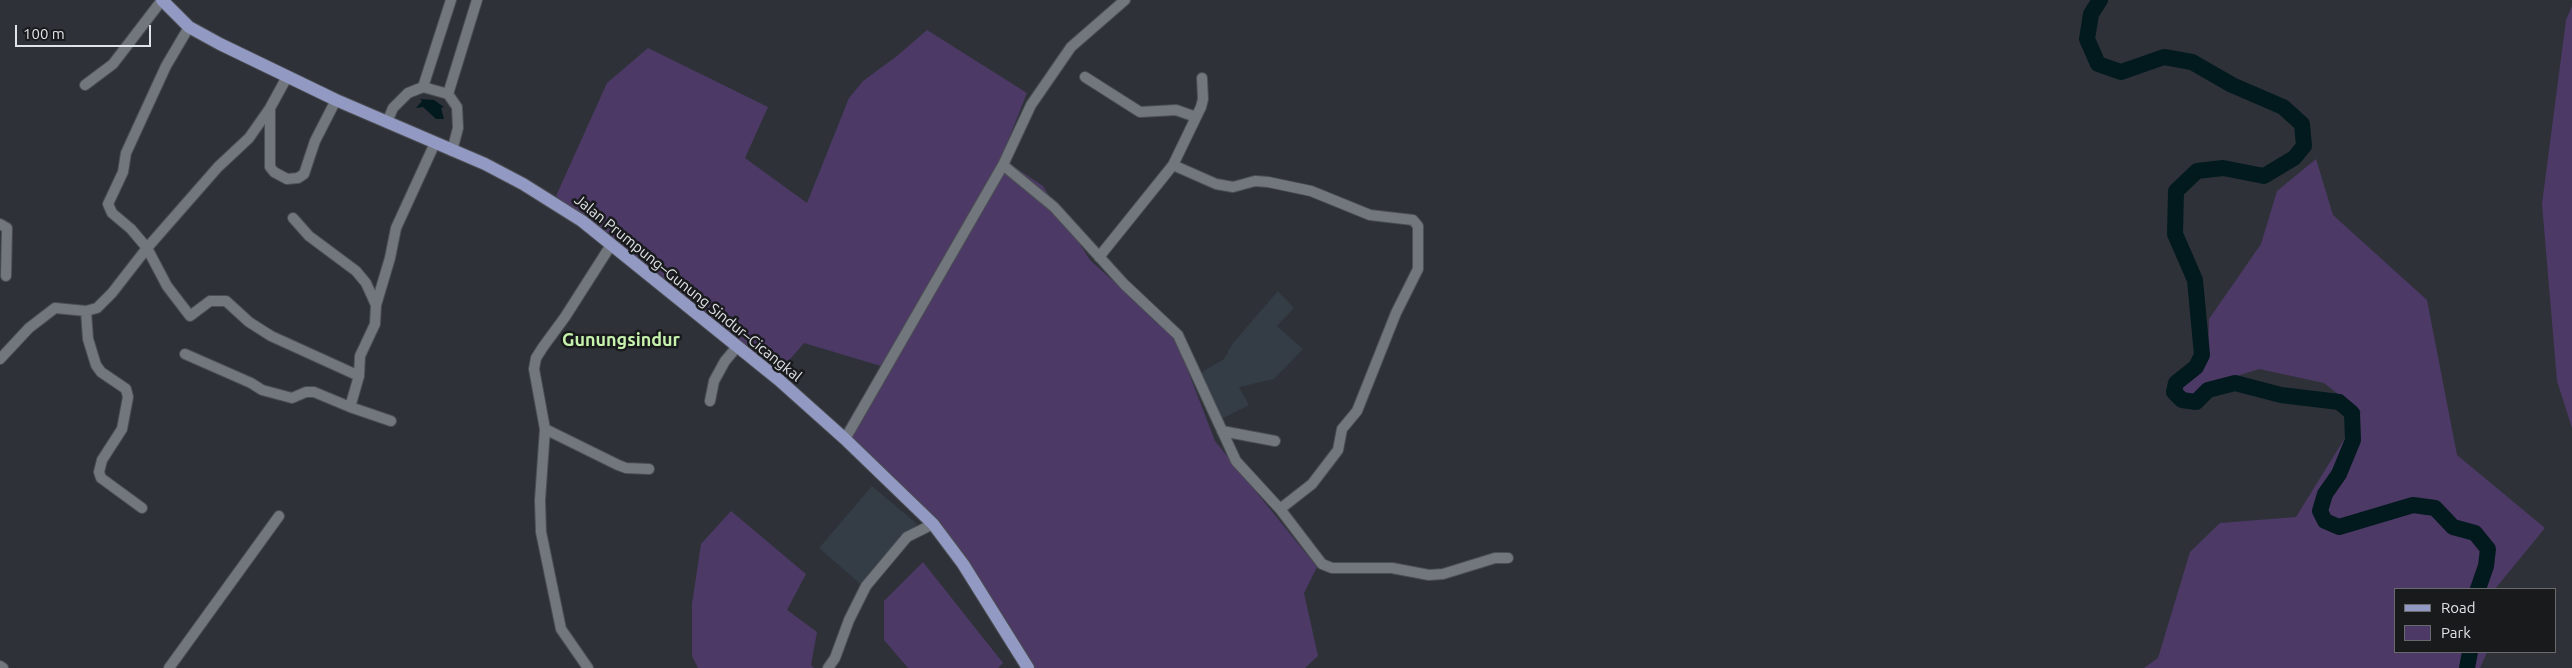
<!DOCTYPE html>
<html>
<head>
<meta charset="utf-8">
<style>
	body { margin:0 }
	#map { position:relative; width:2572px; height:668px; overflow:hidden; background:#2e3238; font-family:Ubuntu,sans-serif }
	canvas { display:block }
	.legend { position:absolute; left:2394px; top:588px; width:162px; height:65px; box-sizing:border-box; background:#181a1c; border:1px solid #686a6d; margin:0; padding:6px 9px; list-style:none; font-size:15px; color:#e0e3e7 }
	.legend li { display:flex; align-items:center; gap:10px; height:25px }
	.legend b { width:25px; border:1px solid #686a6d }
	.scale { position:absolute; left:15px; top:25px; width:136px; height:22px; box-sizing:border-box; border:2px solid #e0e3e7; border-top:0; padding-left:6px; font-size:15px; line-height:18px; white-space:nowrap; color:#e0e3e7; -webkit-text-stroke:4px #181a1c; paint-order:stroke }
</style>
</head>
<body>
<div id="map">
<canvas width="2572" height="668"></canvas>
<ul class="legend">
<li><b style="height:6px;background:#9299c2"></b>Road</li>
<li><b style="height:14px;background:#4c3965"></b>Park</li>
</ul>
<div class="scale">100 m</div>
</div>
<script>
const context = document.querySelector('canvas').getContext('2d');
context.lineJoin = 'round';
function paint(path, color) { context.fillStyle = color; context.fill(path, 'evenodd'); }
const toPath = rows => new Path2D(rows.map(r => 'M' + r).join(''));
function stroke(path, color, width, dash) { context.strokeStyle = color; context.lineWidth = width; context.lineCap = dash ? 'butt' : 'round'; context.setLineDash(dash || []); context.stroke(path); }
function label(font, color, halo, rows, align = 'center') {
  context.font = font + ' Ubuntu,sans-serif'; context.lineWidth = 5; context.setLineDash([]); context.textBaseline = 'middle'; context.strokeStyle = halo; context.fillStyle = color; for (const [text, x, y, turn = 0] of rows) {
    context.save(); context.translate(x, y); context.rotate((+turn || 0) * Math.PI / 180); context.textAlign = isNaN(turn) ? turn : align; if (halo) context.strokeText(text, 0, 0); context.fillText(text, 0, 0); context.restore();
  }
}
const built = toPath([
	[1278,291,1294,308,1277,326,1303,349,1274,379,1239,387,1249,405,1221,419,1199,374,1224,359,1233,343],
	[872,486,917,524,864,587,819,548]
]);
const green = toPath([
	[2572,6,2572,428,2557,381,2542,204,2566,20],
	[927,30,1027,93,1001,158,1043,186,1090,260,1175,337,1215,441,1317,567,1304,593,1318,656,1305,668,1024,668,939,532,839,437,881,366,804,343,774,378,556,196,607,83,648,48,768,107,745,158,807,203,849,98,863,81,897,56],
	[2316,159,2333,215,2427,300,2457,455,2545,528,2495,589,2396,589,2396,652,2487,652,2480,668,2144,668,2158,658,2190,552,2220,523,2296,517,2361,412,2324,383,2259,369,2218,382,2195,402,2182,397,2180,386,2208,351,2209,319,2261,244,2277,191],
	[731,511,806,574,787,610,817,632,811,665,814,668,698,668,692,656,692,604,701,544],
	[923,562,1003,663,998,668,908,668,884,640,884,601]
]);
const water = toPath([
	[420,99,434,100,444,107,441,108,444,119,436,119,423,107,416,108,422,101]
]);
const river = toPath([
	[2100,0,2091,14,2087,39,2098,64,2121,72,2164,57,2192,62,2232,85,2283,107,2302,124,2304,146,2294,158,2264,176,2223,168,2197,171,2176,191,2175,234,2195,280,2202,355,2196,367,2176,383,2174,392,2182,400,2196,402,2208,390,2235,383,2281,395,2339,402,2352,413,2353,440,2339,474,2325,494,2320,511,2325,521,2339,527,2413,505,2435,508,2453,527,2475,533,2488,549,2486,566,2478,589],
	[2467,668,2470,652]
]);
const minor = toPath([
	[287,77,270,108,249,138,218,167,147,248,167,286,190,316,210,301,226,301,249,322,271,336,359,376,350,407,391,421],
	[1085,77,1140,112,1176,110,1196,117],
	[85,85,113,64,162,0],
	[423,87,448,94],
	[270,108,270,167,274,172,287,179,298,178,304,174,315,141,336,100],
	[387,122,393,108,408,93,423,87,451,0],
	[452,151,458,128,457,107,448,94,477,0],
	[1003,165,1054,207,1124,284,1178,335,1236,461,1280,509,1322,564,1332,568,1392,568,1429,575,1443,574,1495,558,1508,558],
	[1173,165,1216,184,1233,187,1255,181,1268,182,1311,191,1370,215,1413,220,1418,226,1418,269,1396,313,1357,411,1342,429,1338,450,1312,484,1280,509],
	[293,218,309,236,356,271,366,283,376,305,375,324,360,356,359,376],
	[0,224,7,228,6,276],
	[1099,257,1173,165,1201,107,1203,99,1202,78],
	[376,305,390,258,396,228,435,143],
	[86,311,88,339,96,365,101,372,126,389,128,397,122,429,102,460,99,472,101,478,142,508],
	[185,354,251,383,262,390,292,398,306,392,314,392,350,407],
	[0,359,29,328,55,308,86,311,97,308,112,293,147,248,131,229,112,213,108,204,123,172,126,153,166,66,189,27],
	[710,401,714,381,725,361,736,348],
	[545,429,618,465,626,468,649,469],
	[1222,431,1275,441],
	[845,439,1003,165,1031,105,1071,47,1125,0],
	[0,666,3,668],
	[169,668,279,516],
	[588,668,561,629,541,532,540,500,545,429,534,369,536,358,543,347,565,317,611,245],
	[828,668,835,658,849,620,866,586,907,537,933,524]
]);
const major = toPath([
	[162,0,189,27,220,44,336,100,485,164,523,184,582,221,779,380,845,439,933,524,963,564,1028,668]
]);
const streetNames = [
	["Jalan Prumpung–Gunung Sindur–Cicangkal",688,288,39]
];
const quarterNames = [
	["Gunungsindur",621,340]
];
paint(built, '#343c46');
paint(green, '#4c3965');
paint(water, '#021a1d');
stroke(river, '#021a1d', 16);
stroke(minor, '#4b4e53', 12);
stroke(major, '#4b4e53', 14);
stroke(minor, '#72777e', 10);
stroke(major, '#9299c2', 12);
label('15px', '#e0e3e7', '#181a1c', streetNames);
label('bold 18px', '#c6f2ae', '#181a1c', quarterNames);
</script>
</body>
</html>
